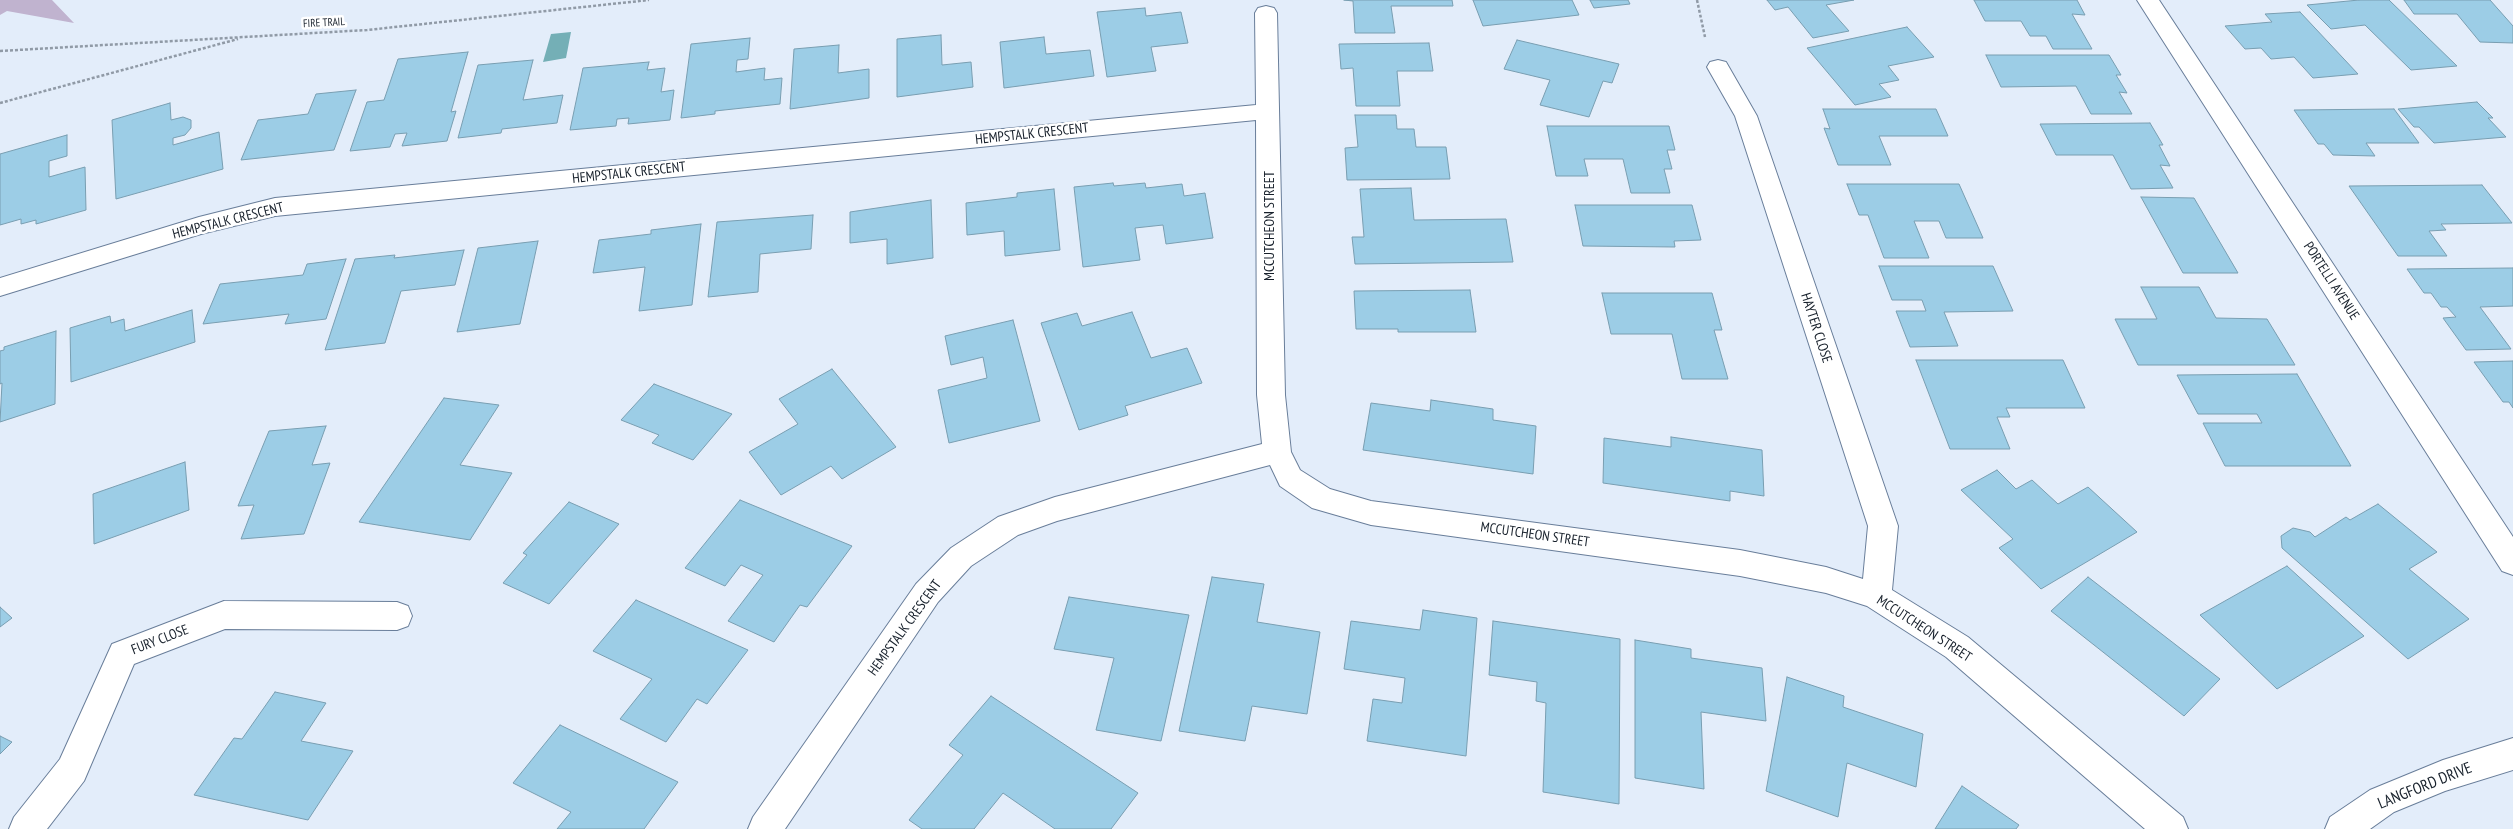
<!DOCTYPE html>
<html>
<head>
<meta charset="utf-8">
<style>
	body { margin:0 }
	canvas { display:block; background:#e3edfa }
</style>
</head>
<body>
<canvas width="2513" height="829"></canvas>
<script>
const context = document.querySelector('canvas').getContext('2d');
context.lineJoin = 'round';
function paint(path, color) { context.fillStyle = color; context.fill(path, 'evenodd'); }
const toPath = rows => new Path2D(rows.map(r => 'M' + r).join(''));
function stroke(path, color, width, dash) { context.strokeStyle = color; context.lineWidth = width; context.lineCap = dash ? 'butt' : 'round'; context.setLineDash(dash || []); context.stroke(path); }
function label(font, color, halo, rows, align = 'center') {
  context.font = font + ' "PT Sans Narrow",sans-serif'; context.lineWidth = 5; context.setLineDash([]); context.textBaseline = 'middle'; context.strokeStyle = halo; context.fillStyle = color; for (const [text, x, y, turn = 0] of rows) {
    context.save(); context.translate(x, y); context.rotate((+turn || 0) * Math.PI / 180); context.textAlign = isNaN(turn) ? turn : align; if (halo) context.strokeText(text, 0, 0); context.fillText(text, 0, 0); context.restore();
  }
}
const green = toPath([
	[0,0,52,0,74,23,7,11,0,15]
]);
const water = toPath([
	[571,32,566,58,543,62,551,34]
]);
const building = toPath([
	[1344,0,1452,0,1453,6,1391,6,1395,33,1355,33,1353,1,1344,0],
	[1473,0,1572,0,1579,15,1483,26,1473,0],
	[1590,0,1628,0,1630,4,1594,8,1590,0],
	[1767,0,1854,0,1826,5,1849,31,1813,38,1788,7,1775,10,1767,0],
	[1974,0,2077,0,2085,15,2072,14,2092,49,2053,49,2046,36,2030,36,2021,21,1985,21,1974,0],
	[2359,0,2389,0,2457,66,2411,70,2365,25,2331,29,2307,5,2359,0],
	[2404,0,2490,0,2513,26,2513,43,2480,42,2457,14,2414,14,2404,0],
	[1145,8,1146,16,1181,12,1188,43,1151,47,1156,71,1107,77,1097,12,1145,8],
	[2300,12,2358,74,2313,78,2294,57,2271,59,2261,48,2245,49,2225,26,2272,22,2265,14,2300,12],
	[1907,27,1934,57,1888,66,1899,80,1879,84,1891,97,1855,105,1807,48,1907,27],
	[941,35,942,65,971,62,973,87,897,97,897,39,941,35],
	[1044,37,1046,54,1090,50,1094,76,1004,88,1000,42,1044,37],
	[750,38,748,59,737,60,736,72,765,68,764,80,782,78,780,104,715,111,715,114,681,118,691,44,750,38],
	[1517,40,1619,64,1612,83,1603,81,1589,117,1540,105,1550,80,1504,69,1517,40],
	[1429,43,1433,71,1397,71,1400,106,1356,106,1353,68,1341,69,1339,44,1429,43],
	[839,45,838,73,869,69,869,98,790,109,794,49,839,45],
	[468,52,451,112,456,111,447,141,402,146,407,133,395,134,390,147,350,151,367,102,384,100,398,59,468,52],
	[1986,55,2109,55,2121,75,2116,75,2127,93,2119,92,2132,114,2091,114,2076,86,2001,87,1986,55],
	[533,60,523,100,563,95,557,123,502,129,501,133,458,138,478,65,533,60],
	[649,62,647,70,665,68,661,92,674,90,670,120,628,124,629,118,617,119,616,126,570,130,583,68,649,62],
	[356,90,334,150,241,160,258,120,308,114,316,94,356,90],
	[2477,102,2493,118,2488,118,2506,137,2434,143,2419,127,2414,127,2398,109,2477,102],
	[170,103,171,120,183,117,191,120,191,128,185,135,173,138,173,145,219,132,223,169,116,199,112,120,170,103],
	[1823,109,1936,109,1948,136,1879,136,1891,165,1838,165,1824,128,1830,129,1823,109],
	[2394,109,2419,143,2366,143,2375,156,2333,155,2324,144,2318,144,2294,110,2394,109],
	[1355,115,1396,115,1397,129,1414,129,1416,147,1446,147,1450,179,1347,180,1345,148,1358,147,1355,115],
	[2150,123,2163,145,2159,145,2170,166,2160,165,2173,188,2131,189,2113,155,2056,155,2040,124,2150,123],
	[1547,126,1669,126,1675,150,1667,150,1672,169,1664,169,1670,193,1631,193,1623,159,1584,159,1588,176,1556,176,1547,126],
	[67,135,67,156,49,161,49,177,85,167,86,210,36,224,36,220,21,224,21,219,0,225,0,154,67,135],
	[1113,183,1114,186,1145,183,1146,188,1182,184,1184,196,1205,193,1213,238,1166,244,1163,225,1135,228,1140,260,1083,267,1074,187,1113,183],
	[1847,184,1959,184,1983,238,1946,238,1939,221,1914,221,1929,258,1884,258,1868,215,1859,215,1847,184],
	[2482,185,2512,223,2441,224,2446,230,2429,231,2447,256,2398,256,2349,186,2482,185],
	[1411,188,1414,220,1506,219,1513,262,1355,264,1352,237,1364,237,1360,189,1411,188],
	[1054,189,1060,250,1005,256,1004,231,967,235,966,203,1017,197,1017,193,1054,189],
	[2141,197,2194,198,2238,273,2183,273,2141,197],
	[931,200,933,258,887,264,887,239,850,243,850,212,931,200],
	[1575,205,1692,205,1701,240,1674,241,1675,247,1583,246,1575,205],
	[813,215,811,249,760,254,758,292,708,297,717,222,813,215],
	[701,224,692,305,639,311,645,267,593,273,599,240,651,234,651,230,701,224],
	[538,241,520,324,457,332,478,248,538,241],
	[464,250,455,285,401,291,385,343,325,350,355,259,395,255,394,258,464,250],
	[346,259,326,319,285,324,289,314,203,324,220,284,303,275,307,264,346,259],
	[1879,266,1993,266,2013,311,1944,312,1958,346,1910,347,1896,311,1926,311,1922,300,1892,300,1879,266],
	[2513,268,2513,306,2480,307,2511,349,2466,350,2443,318,2456,317,2447,307,2441,307,2431,293,2424,293,2407,269,2513,268],
	[2141,287,2199,287,2216,318,2267,319,2295,365,2138,365,2115,319,2157,319,2141,287],
	[1470,290,1476,332,1398,332,1398,329,1356,329,1354,291,1470,290],
	[1602,293,1712,293,1722,330,1714,330,1728,379,1682,379,1672,334,1611,334,1602,293],
	[192,310,195,342,71,382,70,328,110,316,111,323,124,319,125,331,192,310],
	[1132,312,1151,358,1187,348,1202,383,1125,406,1128,415,1079,430,1041,323,1077,313,1082,326,1132,312],
	[1013,320,1040,421,949,443,938,390,987,378,983,357,951,365,945,336,1013,320],
	[56,331,55,404,0,422,2,383,0,384,0,351,4,350,4,347,56,331],
	[1916,360,2063,360,2085,408,2006,408,2010,417,1997,417,2010,449,1950,449,1916,360],
	[2513,361,2513,408,2509,402,2503,402,2474,362,2513,361],
	[832,369,896,447,842,479,831,466,781,495,749,452,798,424,779,399,832,369],
	[2297,374,2351,466,2225,466,2203,423,2262,423,2257,414,2198,414,2177,375,2297,374],
	[654,384,732,414,693,460,652,443,659,435,621,420,654,384],
	[444,398,499,405,460,465,512,473,470,540,359,522,444,398],
	[1431,400,1493,409,1493,420,1536,426,1533,474,1363,450,1371,403,1430,411,1431,400],
	[326,426,312,465,330,463,304,534,241,539,254,505,238,506,269,431,326,426],
	[1671,437,1762,450,1764,496,1730,491,1730,501,1603,483,1604,438,1671,447,1671,437],
	[185,462,189,510,94,544,93,494,185,462],
	[1997,470,2016,489,2032,480,2058,504,2088,487,2137,532,2041,589,1999,548,2013,539,1961,490,1997,470],
	[740,500,852,546,807,607,800,605,774,642,728,621,763,575,741,565,725,586,685,568,740,500],
	[569,502,619,524,549,604,503,583,527,555,523,553,569,502],
	[2378,504,2437,552,2409,569,2469,619,2408,659,2282,548,2281,536,2293,528,2310,532,2315,537,2346,517,2350,520,2378,504],
	[2287,566,2364,636,2277,689,2200,615,2287,566],
	[1212,577,1264,584,1257,622,1320,632,1307,714,1252,706,1245,741,1179,731,1212,577],
	[2088,577,2220,679,2184,716,2051,611,2088,577],
	[1069,597,1189,615,1161,741,1096,730,1114,658,1054,649,1069,597],
	[636,600,748,650,707,704,697,699,666,742,620,719,652,679,593,651,636,600],
	[0,607,12,618,0,627,0,607],
	[1423,610,1477,618,1466,756,1367,741,1373,699,1402,703,1405,678,1344,669,1351,621,1420,630,1423,610],
	[1493,621,1620,639,1619,804,1543,792,1546,703,1536,701,1537,682,1489,675,1493,621],
	[1635,640,1691,649,1691,658,1762,668,1766,721,1701,712,1704,789,1635,778,1635,640],
	[1787,677,1844,696,1843,707,1923,734,1916,787,1847,763,1838,817,1766,791,1787,677],
	[275,692,326,703,301,741,353,751,308,820,194,795,234,738,242,739,275,692],
	[991,696,1138,793,1111,829,1055,829,1003,793,974,829,922,829,909,820,963,755,949,745,991,696],
	[560,725,678,782,644,829,557,829,571,812,513,783,560,725],
	[0,736,12,742,0,754,0,736],
	[1962,786,2019,825,2016,829,1935,829,1962,786]
]);
const path = toPath([
	[1697,0,1705,37],
	[0,51,367,30,649,0],
	[0,103,238,39]
]);
const minor = toPath([
	[2137,0,2159,0,2513,537,2513,575,2502,571,2137,0],
	[1266,6,1274,8,1277,13,1285,395,1291,452,1300,470,1330,489,1371,501,1740,550,1826,567,1863,579,1868,526,1735,116,1707,67,1710,62,1718,60,1726,62,1757,116,1898,526,1892,590,1968,637,2183,817,2188,829,2145,829,1946,657,1867,606,1826,593,1740,576,1371,525,1312,508,1280,486,1270,465,1057,521,1018,535,971,566,938,602,785,829,748,829,753,817,916,584,951,548,998,517,1055,497,1262,444,1257,395,1256,120,275,216,201,234,0,296,0,278,199,217,275,198,1256,105,1255,13,1258,8,1266,6],
	[224,601,397,602,408,606,412,616,408,626,397,630,225,629,134,664,84,781,47,829,9,829,14,817,60,759,112,644,224,601],
	[2513,738,2513,770,2445,791,2394,812,2370,829,2325,829,2330,817,2370,790,2443,760,2513,738]
]);
const farStreetnames = [
	["FIRE TRAIL",324,23,-3]
];
const streetNames = [
	["HEMPSTALK CRESCENT",1032,134,-6],
	["HEMPSTALK CRESCENT",629,173,-6],
	["HEMPSTALK CRESCENT",228,221,-14],
	["MCCUTCHEON STREET",1270,226,-90],
	["PORTELLI AVENUE",2331,281,57],
	["HAYTER CLOSE",1816,328,72],
	["MCCUTCHEON STREET",1535,535,8],
	["HEMPSTALK CRESCENT",905,628,-54],
	["MCCUTCHEON STREET",1924,629,33],
	["FURY CLOSE",160,640,-21]
];
const nearStreetnames = [
	["LANGFORD DRIVE",2425,786,-22]
];
paint(green, '#c0b3cf');
paint(water, '#74afb6');
paint(building, '#9ccde6');
stroke(building, '#799eb1', 1);
stroke(minor, '#697e9a', 2);
stroke(path, '#909aa6', 2.5, [3, 2]);
paint(minor, '#fff');
label('11px', '#17202b', '#fff', farStreetnames);
label('14px', '#17202b', '#fff', streetNames);
label('16px', '#17202b', '#fff', nearStreetnames);
</script>
</body>
</html>
